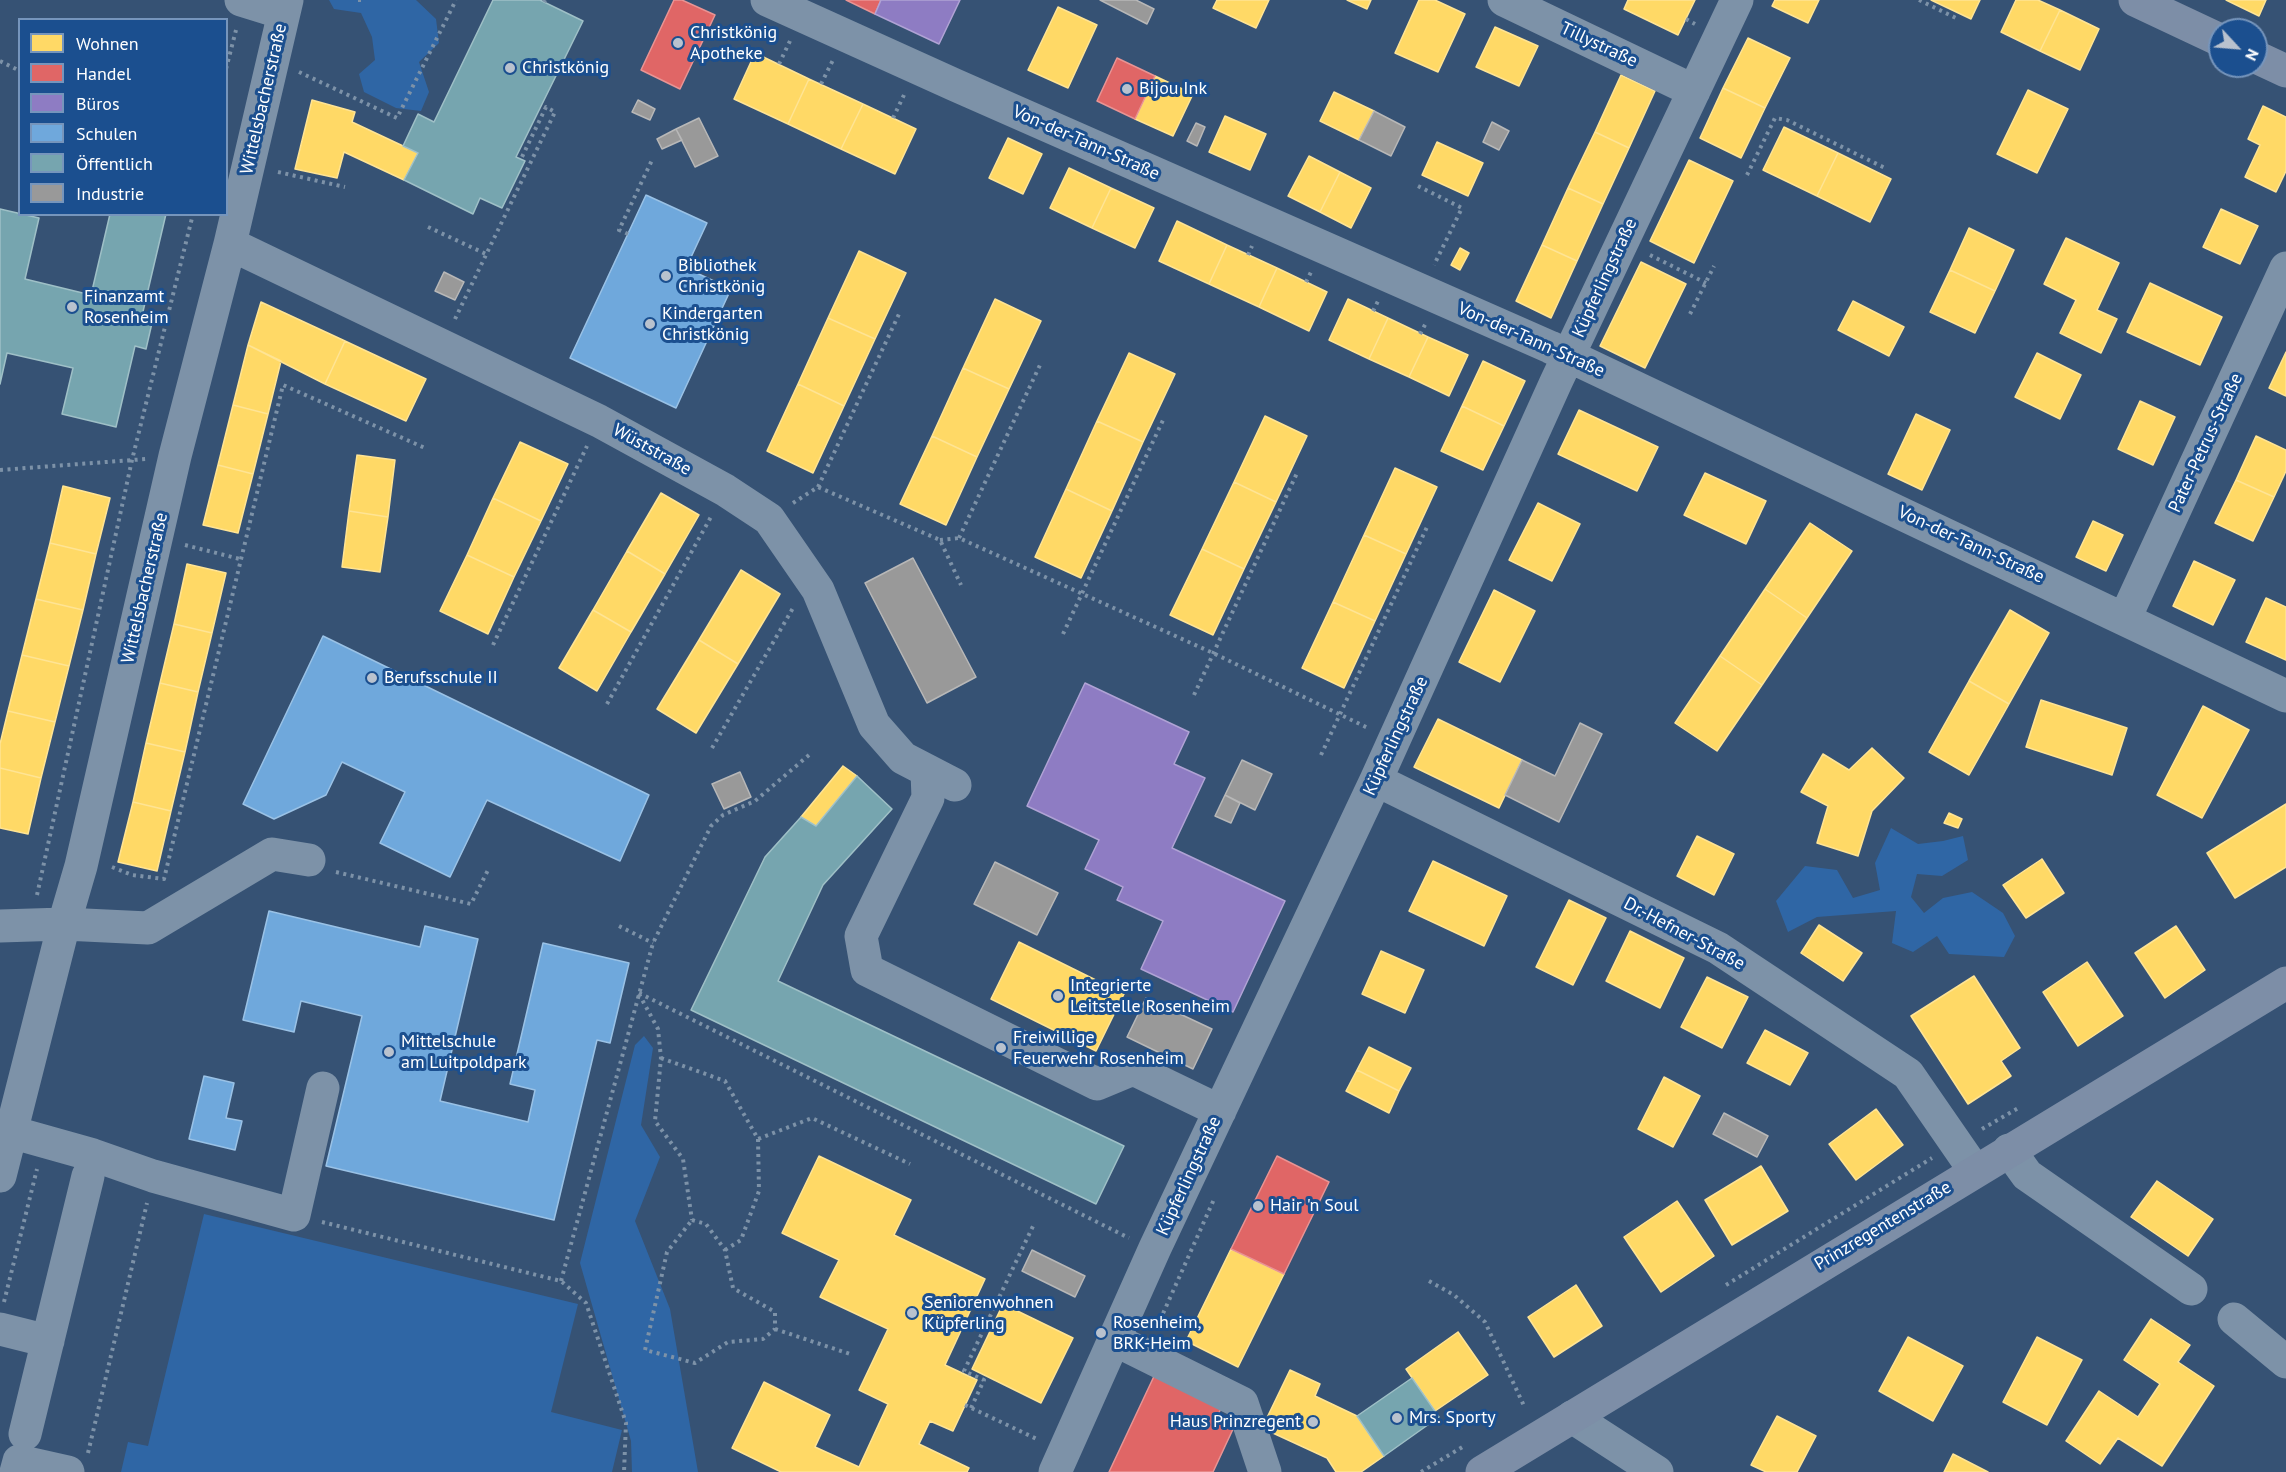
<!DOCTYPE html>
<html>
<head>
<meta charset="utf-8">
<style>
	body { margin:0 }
	#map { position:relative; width:2286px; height:1472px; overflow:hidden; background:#365274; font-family:"PT Sans",sans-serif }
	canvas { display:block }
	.legend { position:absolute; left:18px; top:18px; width:210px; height:198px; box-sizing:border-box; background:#1b4f8f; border:2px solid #7695bc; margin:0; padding:8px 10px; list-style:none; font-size:18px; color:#fff }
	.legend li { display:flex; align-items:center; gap:12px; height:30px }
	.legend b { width:30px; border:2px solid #7695bc }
	.north { position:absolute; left:2208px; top:18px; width:60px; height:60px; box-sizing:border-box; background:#1b4f8f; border:2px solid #7695bc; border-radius:50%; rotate:116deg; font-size:16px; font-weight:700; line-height:24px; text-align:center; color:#fff }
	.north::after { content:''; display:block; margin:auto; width:21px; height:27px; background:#b9c2ce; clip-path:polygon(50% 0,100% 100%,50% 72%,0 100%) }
</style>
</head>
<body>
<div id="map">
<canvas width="2286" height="1472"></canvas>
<ul class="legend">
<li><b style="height:16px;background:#ffd966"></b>Wohnen</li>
<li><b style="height:16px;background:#e06666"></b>Handel</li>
<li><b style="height:16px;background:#8e7cc3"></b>Büros</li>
<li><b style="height:16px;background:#6fa8dc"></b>Schulen</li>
<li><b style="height:16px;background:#76a5af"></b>Öffentlich</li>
<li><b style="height:16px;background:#999"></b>Industrie</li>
</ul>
<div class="north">N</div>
</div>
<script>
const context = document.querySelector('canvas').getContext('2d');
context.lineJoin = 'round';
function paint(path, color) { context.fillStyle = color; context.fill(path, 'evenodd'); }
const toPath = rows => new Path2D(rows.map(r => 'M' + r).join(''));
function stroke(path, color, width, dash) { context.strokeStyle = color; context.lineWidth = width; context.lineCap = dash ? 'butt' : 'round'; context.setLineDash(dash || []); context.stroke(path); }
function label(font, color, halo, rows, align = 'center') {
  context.font = font + ' "PT Sans",sans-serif'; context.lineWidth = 6; context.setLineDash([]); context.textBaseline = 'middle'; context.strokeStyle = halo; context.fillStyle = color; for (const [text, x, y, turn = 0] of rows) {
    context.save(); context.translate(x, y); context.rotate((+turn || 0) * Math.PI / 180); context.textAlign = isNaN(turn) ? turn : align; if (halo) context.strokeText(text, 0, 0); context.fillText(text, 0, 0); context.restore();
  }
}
const green = toPath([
	[329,0,416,0,436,19,439,43,419,62,429,92,421,111,396,108,364,92,359,74,375,60,372,37,361,13,334,9],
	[1891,828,1918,844,1943,841,1963,836,1968,860,1942,876,1917,874,1911,897,1924,913,1943,898,1972,892,2003,913,2015,936,2004,957,1949,954,1937,936,1913,952,1892,943,1896,911,1817,917,1788,932,1776,901,1805,866,1837,870,1853,898,1880,890,1875,863],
	[644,1036,653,1048,641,1125,660,1157,635,1221,670,1309,698,1472,632,1472,631,1441,580,1263,635,1045],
	[204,1214,578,1304,551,1412,622,1430,612,1472,121,1472,128,1442,148,1446]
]);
const homes = toPath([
	[1217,0,1269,0,1256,28,1213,8,1217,0],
	[1347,0,1371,0,1367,9,1347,0],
	[1419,0,1435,0,1465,14,1438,72,1395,53,1419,0],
	[1628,0,1695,0,1678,35,1624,9,1628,0],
	[1775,0,1819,0,1808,23,1772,6,1775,0],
	[1931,0,1980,0,1971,19,1931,0],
	[2016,0,2038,0,2060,10,2040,51,2001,32,2016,0],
	[2226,0,2266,0,2259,16,2226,0],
	[1058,7,1097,25,1068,88,1028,70,1058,7],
	[2060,10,2099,29,2080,70,2040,51,2060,10],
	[1495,27,1538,46,1519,86,1476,67,1495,27],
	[1748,38,1790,58,1765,108,1723,88,1748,38],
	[755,53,809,79,788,124,734,99,755,53],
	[1621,75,1655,91,1629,148,1595,132,1621,75],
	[1155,76,1193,94,1173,136,1135,119,1155,76],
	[809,79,863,104,841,149,788,124,809,79],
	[1723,88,1765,108,1741,158,1700,138,1723,88],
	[2028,90,2068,109,2037,173,1997,154,2028,90],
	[1334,92,1374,111,1359,140,1320,121,1334,92],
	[312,100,355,112,352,122,418,153,404,180,344,152,337,178,295,169,312,100],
	[863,104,916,129,895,174,841,149,863,104],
	[2263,106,2286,117,2286,171,2276,192,2245,177,2260,145,2248,139,2263,106],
	[1225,116,1266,134,1250,170,1209,152,1225,116],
	[1784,127,1838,153,1817,196,1763,170,1784,127],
	[1595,132,1629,148,1603,204,1568,188,1595,132],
	[1008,138,1042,154,1023,194,989,178,1008,138],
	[1437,142,1483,163,1468,196,1422,175,1437,142],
	[1838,153,1891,179,1870,222,1817,196,1838,153],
	[1309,156,1340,172,1320,212,1288,196,1309,156],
	[1689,160,1733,181,1694,263,1650,241,1689,160],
	[1069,168,1111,188,1092,228,1050,208,1069,168],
	[1340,172,1371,188,1351,228,1320,212,1340,172],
	[1111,188,1154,208,1135,248,1092,228,1111,188],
	[1568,188,1603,204,1577,261,1542,245,1568,188],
	[2221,209,2258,226,2240,264,2203,247,2221,209],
	[1177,221,1227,245,1209,284,1159,261,1177,221],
	[1969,228,2014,250,1995,291,1950,270,1969,228],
	[2066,238,2119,263,2097,310,2117,319,2101,353,2060,333,2076,300,2044,284,2066,238],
	[1227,245,1277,268,1259,307,1209,284,1227,245],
	[1542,245,1577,261,1551,318,1516,301,1542,245],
	[1460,248,1469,253,1460,270,1451,265,1460,248],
	[859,251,906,273,875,339,828,318,859,251],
	[1641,262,1686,284,1645,368,1600,346,1641,262],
	[1277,268,1327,292,1309,331,1259,307,1277,268],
	[1950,270,1995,291,1975,333,1930,312,1950,270],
	[2150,283,2222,317,2200,365,2127,332,2150,283],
	[995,299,1041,321,1009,389,963,368,995,299],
	[1348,299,1388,318,1369,359,1329,340,1348,299],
	[1853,301,1904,327,1889,356,1838,330,1853,301],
	[261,302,345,341,325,384,248,345,261,302],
	[828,318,875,339,844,406,798,384,828,318],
	[1388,318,1428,337,1409,377,1369,359,1388,318],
	[1428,337,1468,355,1449,396,1409,377,1428,337],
	[345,341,426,379,406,421,325,384,345,341],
	[248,345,281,361,268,414,233,405,248,345],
	[2286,352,2286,396,2269,388,2286,352],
	[1129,353,1175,374,1143,442,1097,421,1129,353],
	[2037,353,2081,375,2060,419,2015,397,2037,353],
	[1483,361,1525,381,1504,426,1462,406,1483,361],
	[963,368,1009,389,977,457,932,436,963,368],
	[798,384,844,406,813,473,767,451,798,384],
	[2140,401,2175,417,2153,465,2118,449,2140,401],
	[233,405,268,414,253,474,218,465,233,405],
	[1462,406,1504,426,1483,470,1441,451,1462,406],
	[1579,410,1658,447,1637,491,1558,454,1579,410],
	[1916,414,1950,430,1922,490,1888,474,1916,414],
	[1265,416,1307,436,1276,502,1234,482,1265,416],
	[1097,421,1143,442,1112,511,1066,489,1097,421],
	[932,436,977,457,946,525,900,504,932,436],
	[2256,436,2286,450,2286,471,2274,497,2236,480,2256,436],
	[520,442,568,464,541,521,493,498,520,442],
	[357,455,395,460,388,517,349,511,357,455],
	[218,465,253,474,238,533,203,525,218,465],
	[1395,468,1437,487,1406,554,1364,535,1395,468],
	[1705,473,1766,501,1746,544,1684,515,1705,473],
	[2236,480,2274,497,2253,541,2215,523,2236,480],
	[1234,482,1276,502,1244,569,1202,549,1234,482],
	[63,486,110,498,96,554,50,543,63,486],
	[1066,489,1112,511,1081,578,1035,557,1066,489],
	[661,493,699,515,665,574,627,551,661,493],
	[493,498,541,521,514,577,467,555,493,498],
	[1538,503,1580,524,1552,581,1509,560,1538,503],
	[349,511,388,517,380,572,342,567,349,511],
	[2093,521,2123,535,2106,571,2076,557,2093,521],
	[1810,523,1852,551,1807,618,1765,589,1810,523],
	[1364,535,1406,554,1375,621,1333,602,1364,535],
	[50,543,96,554,83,610,36,599,50,543],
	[1202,549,1244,569,1213,635,1170,615,1202,549],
	[627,551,665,574,631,632,593,610,627,551],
	[467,555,514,577,488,634,440,611,467,555],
	[2194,561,2235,580,2213,625,2173,606,2194,561],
	[187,564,226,573,212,633,174,624,187,564],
	[741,570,780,594,738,664,699,640,741,570],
	[1765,589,1807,618,1762,685,1720,656,1765,589],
	[1494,590,1535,611,1500,682,1459,662,1494,590],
	[2266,598,2286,607,2286,660,2246,642,2266,598],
	[36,599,83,610,69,666,22,655,36,599],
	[1333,602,1375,621,1344,688,1302,668,1333,602],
	[593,610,631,632,597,691,559,668,593,610],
	[2010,610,2049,633,2009,704,1969,681,2010,610],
	[174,624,212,633,198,692,160,683,174,624],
	[699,640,738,664,696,733,657,709,699,640],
	[22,655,69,666,55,722,8,711,22,655],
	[1720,656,1762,685,1717,751,1675,723,1720,656],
	[1969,681,2009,704,1969,775,1929,752,1969,681],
	[160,683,198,692,185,752,146,743,160,683],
	[2041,700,2127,728,2112,775,2026,747,2041,700],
	[2203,706,2249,730,2202,818,2157,795,2203,706],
	[8,711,55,722,41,778,0,768,0,744,8,711],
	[1438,719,1522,760,1499,808,1414,767,1438,719],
	[146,743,185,752,171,811,133,802,146,743],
	[1872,748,1904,778,1872,811,1858,856,1817,843,1828,806,1801,792,1823,754,1849,770,1872,748],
	[843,766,857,776,816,826,801,817,843,766],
	[0,768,41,778,28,834,0,828,0,768],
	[133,802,171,811,157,871,118,862,133,802],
	[2286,804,2286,867,2235,898,2207,853,2286,804],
	[1949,813,1962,819,1958,828,1944,823,1949,813],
	[1697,836,1734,854,1714,895,1677,876,1697,836],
	[2042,859,2064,893,2026,918,2003,885,2042,859],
	[1433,861,1507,896,1484,946,1409,911,1433,861],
	[1569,900,1606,918,1573,985,1536,967,1569,900],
	[1819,925,1862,953,1843,981,1801,953,1819,925],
	[2176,926,2205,970,2165,998,2135,953,2176,926],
	[1630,931,1684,958,1660,1008,1606,981,1630,931],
	[1019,942,1124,994,1096,1051,991,999,1019,942],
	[1381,951,1424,970,1405,1013,1362,994,1381,951],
	[2087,962,2123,1016,2078,1046,2043,992,2087,962],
	[1974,976,2020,1048,2001,1061,2011,1076,1968,1104,1911,1016,1974,976],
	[1707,977,1748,997,1722,1048,1681,1027,1707,977],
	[1765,1030,1808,1053,1790,1085,1747,1063,1765,1030],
	[1369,1047,1411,1068,1399,1091,1357,1070,1369,1047],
	[1357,1070,1399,1091,1389,1113,1346,1091,1357,1070],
	[1664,1077,1700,1096,1673,1147,1638,1129,1664,1077],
	[1876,1109,1903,1145,1856,1180,1829,1144,1876,1109],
	[819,1156,911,1200,894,1235,985,1279,945,1365,977,1380,953,1431,930,1421,919,1444,969,1468,967,1472,781,1472,732,1448,764,1382,830,1415,815,1447,859,1467,888,1404,859,1390,888,1329,820,1297,839,1260,782,1233,819,1156],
	[1761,1166,1788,1211,1732,1245,1705,1200,1761,1166],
	[2157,1181,2213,1219,2188,1256,2131,1217,2157,1181],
	[1677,1201,1714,1256,1661,1292,1624,1237,1677,1201],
	[1231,1249,1284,1274,1238,1367,1186,1341,1231,1249],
	[1576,1285,1602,1326,1554,1357,1528,1317,1576,1285],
	[1003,1304,1073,1338,1041,1403,972,1369,1003,1304],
	[2151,1319,2190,1345,2178,1362,2214,1386,2162,1466,2118,1438,2100,1464,2066,1441,2099,1391,2138,1417,2160,1384,2124,1360,2151,1319],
	[1458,1332,1488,1375,1435,1411,1406,1369,1458,1332],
	[1908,1337,1963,1366,1933,1421,1879,1391,1908,1337],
	[2037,1337,2082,1360,2047,1425,2003,1402,2037,1337],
	[1290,1370,1320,1384,1315,1396,1357,1416,1384,1456,1361,1472,1336,1472,1327,1458,1262,1428,1290,1370],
	[1777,1416,1816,1436,1797,1472,1766,1472,1751,1465,1777,1416],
	[1953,1454,1988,1472,1944,1472,1953,1454]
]);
const shops = toPath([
	[674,0,682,0,715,15,680,89,641,70,674,0],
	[846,0,881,0,875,14,846,0],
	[1117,58,1155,76,1135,119,1097,101,1117,58],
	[1277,1156,1329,1182,1284,1274,1231,1249,1277,1156],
	[1156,1372,1223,1404,1216,1419,1234,1427,1213,1472,1109,1472,1156,1372]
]);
const offices = toPath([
	[881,0,960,0,939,44,875,14,881,0],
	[1085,683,1189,732,1174,764,1205,778,1172,848,1285,901,1233,1012,1141,969,1163,921,1117,900,1123,887,1085,869,1099,840,1027,806,1085,683]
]);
const schools = toPath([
	[646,195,707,223,686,268,731,289,676,408,570,358,646,195],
	[323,636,649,795,620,861,487,800,450,877,380,843,405,792,342,762,326,795,274,819,243,804,323,636],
	[269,911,420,947,425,926,478,939,440,1101,528,1122,535,1090,510,1084,543,943,629,963,610,1043,597,1040,554,1220,326,1166,362,1016,301,1001,294,1032,243,1020,269,911],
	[204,1076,234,1083,226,1118,242,1121,235,1150,189,1139,204,1076]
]);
const public = toPath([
	[493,0,540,0,583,21,516,157,525,161,502,208,480,198,473,214,404,180,418,153,403,146,418,114,434,122,493,0],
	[0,209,39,218,25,279,91,295,110,214,166,214,141,320,152,323,146,349,135,346,116,427,62,414,73,368,7,353,0,384,0,209],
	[857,776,892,809,823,885,778,981,1124,1146,1096,1204,691,1010,765,857,801,817,816,826,857,776],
	[1412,1378,1439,1417,1384,1456,1357,1416,1412,1378]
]);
const industry = toPath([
	[1100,0,1136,0,1154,9,1147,24,1100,0],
	[638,100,655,109,650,120,632,112,638,100],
	[1374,111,1405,127,1391,156,1359,140,1374,111],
	[699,118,718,156,695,167,676,129,699,118],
	[1492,122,1509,131,1499,150,1483,142,1492,122],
	[1196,123,1205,127,1197,146,1187,141,1196,123],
	[676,129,682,140,662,149,657,139,676,129],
	[444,272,464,282,455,300,435,291,444,272],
	[913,558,976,677,927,703,865,583,913,558],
	[1580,723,1602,734,1559,822,1505,795,1522,760,1555,776,1580,723],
	[1242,760,1272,774,1255,810,1225,795,1242,760],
	[740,772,751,797,724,809,712,784,740,772],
	[1225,795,1240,803,1231,823,1215,816,1225,795],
	[995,862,1058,893,1037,935,974,904,995,862],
	[1146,998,1212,1029,1193,1069,1127,1037,1146,998],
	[1724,1113,1768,1136,1757,1157,1713,1134,1724,1113],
	[1032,1250,1085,1276,1075,1297,1022,1271,1032,1250]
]);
const path = toPath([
	[358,0,365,0],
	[1919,0,1956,18],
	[544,2,545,0],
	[1686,19,1695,24],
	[0,61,20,71],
	[779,64,790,41],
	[226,69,236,30],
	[299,72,397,118,456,0],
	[821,84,833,60],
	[893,118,904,95],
	[278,172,345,187],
	[1747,175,1775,118,1787,120,1885,168],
	[1418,186,1462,208,1434,265],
	[428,227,486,254],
	[628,234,619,230,652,160],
	[1248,255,1252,246],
	[1650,255,1706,283],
	[1306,282,1311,272],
	[1373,311,1378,301],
	[1690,314,1714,266],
	[455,319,555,112,546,107,521,159],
	[1420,334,1426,323],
	[0,470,146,459],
	[818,487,899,314],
	[793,503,818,487,940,540,961,585],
	[959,538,1040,365],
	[940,540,959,538,1213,653,1368,728],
	[185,545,240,559],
	[1063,634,1164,418],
	[493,645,587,446],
	[1194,695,1297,473],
	[607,704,712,515],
	[712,748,793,608],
	[1321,755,1427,527],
	[112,867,132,875,164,879,283,385,425,448],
	[336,872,471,904,489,868],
	[37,895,132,460,193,214],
	[619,926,653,943],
	[639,993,1129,1238],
	[639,994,658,1029,661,1058,655,1121,683,1159,692,1220],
	[661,1058,725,1081,758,1139,812,1118,910,1164],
	[1982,1129,2020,1107],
	[692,1220,706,1224,725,1250,733,1288,775,1312,775,1329,763,1339,728,1342,695,1363,645,1350,667,1252,692,1220],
	[322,1222,561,1281,586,1303,626,1423,624,1472],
	[725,1250,741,1240,759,1191,758,1139],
	[561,1281,653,943,711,826,723,815,755,801,809,755],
	[1429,1281,1454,1295,1485,1322,1525,1408],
	[1726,1285,1932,1158],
	[4,1302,37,1169],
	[1157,1327,1215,1197],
	[775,1329,853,1355],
	[965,1405,1039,1440],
	[971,1408,984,1380,964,1371,1034,1224],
	[88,1453,147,1203],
	[1421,1472,1464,1446]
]);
const minor = toPath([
	[241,0,283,13],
	[767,0,955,85,1550,347,2286,696],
	[1504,0,1694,91],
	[230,244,599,421,725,490,769,519,818,590,874,725,903,758,955,785],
	[2125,618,2286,268],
	[927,772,928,798,861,936,867,970,1097,1084,1133,1069,1220,1111],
	[1376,780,1718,948,1908,1074,1975,1171],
	[0,926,64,924,148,928,272,854,309,860],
	[11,1132,93,1155,153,1176,294,1215,323,1088],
	[2009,1150,2027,1175,2191,1289],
	[0,1176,64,924,81,866,175,456,230,244,287,0],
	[2234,1319,2286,1362],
	[0,1329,48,1341],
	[1115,1340,1242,1403,1265,1472],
	[1572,1417,1657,1472],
	[25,1434,88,1176],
	[16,1472,19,1461,68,1472],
	[1055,1472,1155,1248,1376,780,1556,382,1737,0]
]);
const major = toPath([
	[2135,0,2220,40],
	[2256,57,2286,71],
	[1482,1472,2286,983]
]);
const markers = [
	[678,43,6,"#b9c2ce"],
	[510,68,6,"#b9c2ce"],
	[1127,89,6,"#b9c2ce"],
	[666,276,6,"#b9c2ce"],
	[72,307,6,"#b9c2ce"],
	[650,324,6,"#b9c2ce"],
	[372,678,6,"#b9c2ce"],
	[1058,996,6,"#b9c2ce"],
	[1001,1048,6,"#b9c2ce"],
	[389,1052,6,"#b9c2ce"],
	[1258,1206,6,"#b9c2ce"],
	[912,1313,6,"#b9c2ce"],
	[1101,1333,6,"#b9c2ce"],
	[1397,1418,6,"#b9c2ce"],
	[1313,1422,6,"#b9c2ce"]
];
const poiNames = [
	["Christkönig",690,33],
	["Apotheke",690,54],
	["Christkönig",522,68],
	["Bijou Ink",1139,89],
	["Bibliothek",678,266],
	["Christkönig",678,287],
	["Finanzamt",84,297],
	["Rosenheim",84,318],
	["Kindergarten",662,314],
	["Christkönig",662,335],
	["Berufsschule II",384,678],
	["Integrierte",1070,986],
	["Leitstelle Rosenheim",1070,1007],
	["Freiwillige",1013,1038],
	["Feuerwehr Rosenheim",1013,1059],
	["Mittelschule",401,1042],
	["am Luitpoldpark",401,1063],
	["Hair 'n Soul",1270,1206],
	["Seniorenwohnen",924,1303],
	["Küpferling",924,1324],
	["Rosenheim,",1113,1323],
	["BRK-Heim",1113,1344],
	["Mrs. Sporty",1409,1418],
	["Haus Prinzregent",1301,1422,"right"]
];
const streetNames = [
	["Tillystraße",1599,45,25],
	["Wittelsbacherstraße",264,99,-77],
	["Von-der-Tann-Straße",1086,143,24],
	["Küpferlingstraße",1605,278,-65],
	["Von-der-Tann-Straße",1531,340,24],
	["Pater-Petrus-Straße",2206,443,-65],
	["Wüststraße",652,450,29],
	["Von-der-Tann-Straße",1971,545,25],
	["Wittelsbacherstraße",145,588,-77],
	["Küpferlingstraße",1396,736,-65],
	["Dr.-Hefner-Straße",1684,934,28],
	["Küpferlingstraße",1189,1176,-65],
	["Prinzregentenstraße",1883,1226,-31]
];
paint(green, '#2f66a5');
paint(homes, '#ffd966');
stroke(homes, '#ffe494', 1.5);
paint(shops, '#e06666');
stroke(shops, '#e99494', 1.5);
paint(offices, '#8e7cc3');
stroke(offices, '#b0a3d5', 1.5);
paint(schools, '#6fa8dc');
stroke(schools, '#9ac2e6', 1.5);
paint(public, '#76a5af');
stroke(public, '#9fc0c7', 1.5);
paint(industry, '#999');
stroke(industry, '#b8b8b8', 1.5);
stroke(path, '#7d92a8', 4, [3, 4.5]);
stroke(minor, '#7d92a8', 33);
stroke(major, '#7d8ea7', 33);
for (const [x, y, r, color] of markers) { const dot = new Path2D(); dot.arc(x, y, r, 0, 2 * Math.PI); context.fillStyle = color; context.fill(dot); stroke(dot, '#1b4f8f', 2); }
label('18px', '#fff', '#1b4f8f', poiNames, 'left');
label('18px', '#fff', '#1b4f8f', streetNames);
</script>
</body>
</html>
